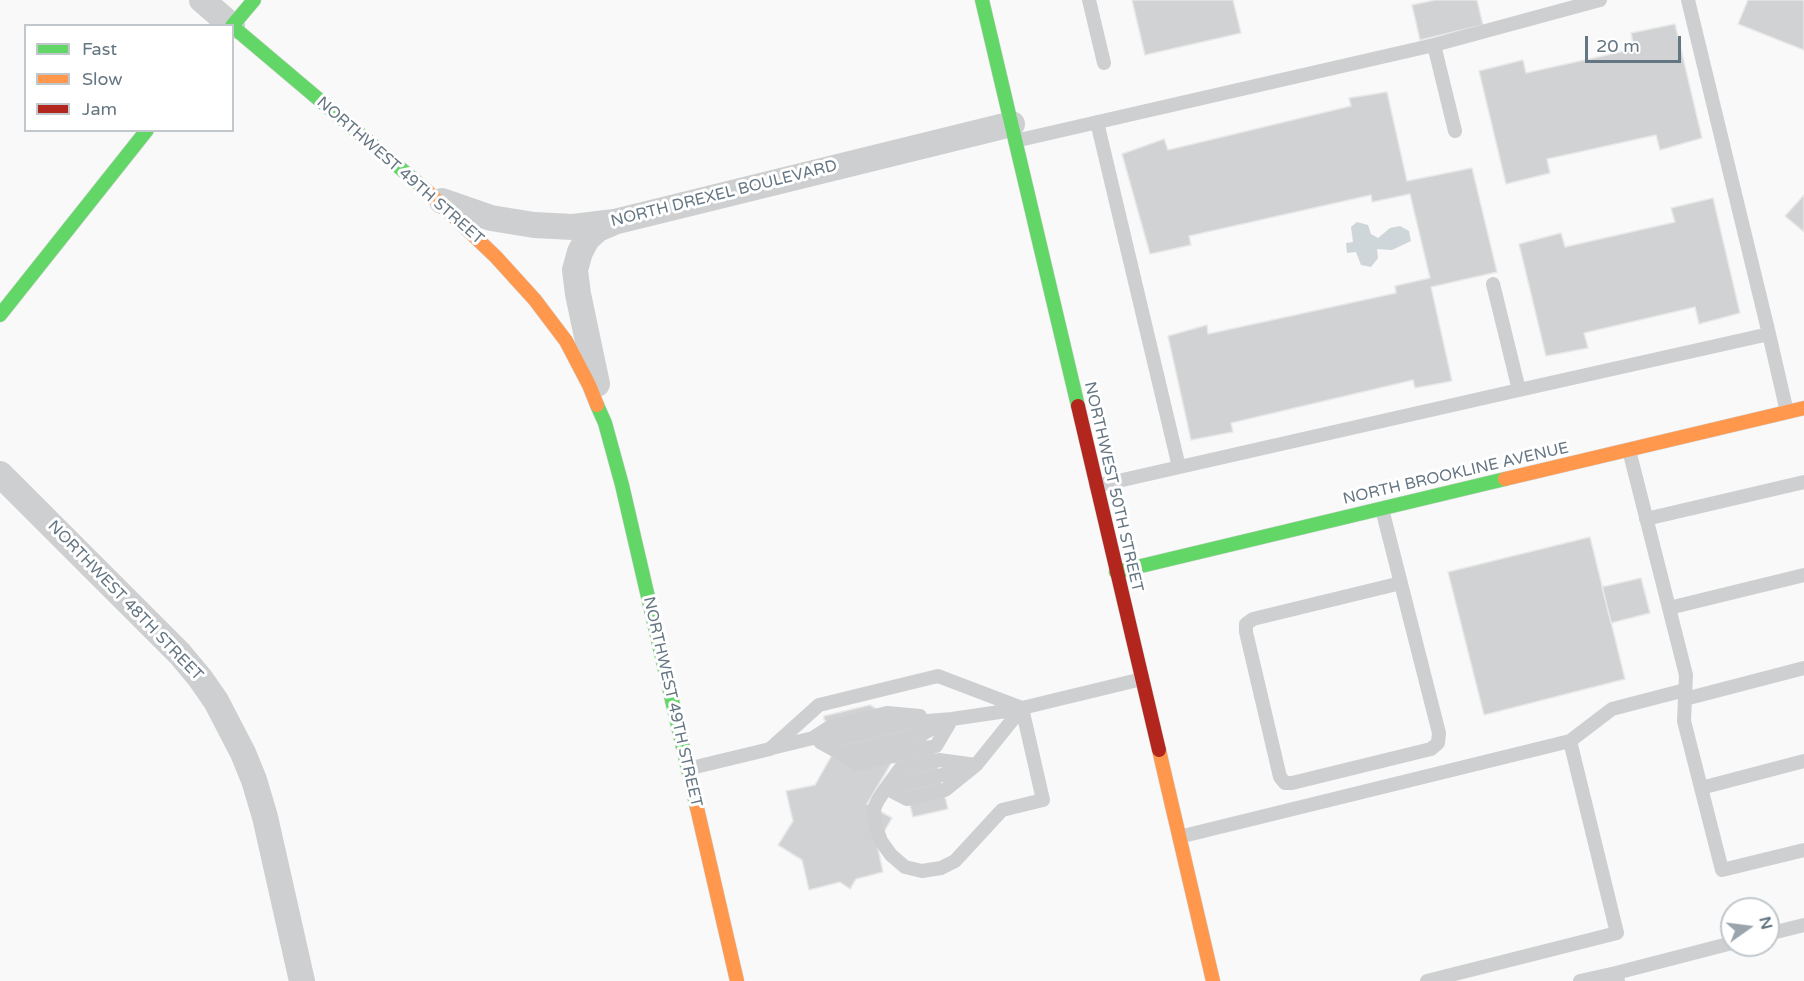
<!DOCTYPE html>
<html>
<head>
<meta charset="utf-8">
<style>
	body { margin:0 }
	#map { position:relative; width:1804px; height:981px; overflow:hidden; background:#f9f9f9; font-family:"Varela Round",sans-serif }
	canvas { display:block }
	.legend { position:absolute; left:24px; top:24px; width:210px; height:108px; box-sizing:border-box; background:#fff; border:2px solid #c1c8cd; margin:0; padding:8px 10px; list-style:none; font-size:18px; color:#657683 }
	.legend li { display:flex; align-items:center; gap:12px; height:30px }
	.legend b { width:30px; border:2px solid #c1c8cd }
	.north { position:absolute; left:1720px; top:897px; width:60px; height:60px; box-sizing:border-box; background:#fff; border:2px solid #c1c8cd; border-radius:50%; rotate:76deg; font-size:16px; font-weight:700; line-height:24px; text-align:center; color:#657683 }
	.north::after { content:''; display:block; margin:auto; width:21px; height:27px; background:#99a4ac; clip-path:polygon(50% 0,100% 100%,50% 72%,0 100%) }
	.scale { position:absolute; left:1585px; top:36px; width:96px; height:27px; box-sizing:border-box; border:3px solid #657683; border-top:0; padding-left:8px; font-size:18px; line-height:21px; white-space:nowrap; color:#657683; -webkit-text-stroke:4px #fff; paint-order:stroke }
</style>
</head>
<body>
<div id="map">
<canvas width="1804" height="981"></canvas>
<ul class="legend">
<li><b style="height:8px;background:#63d668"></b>Fast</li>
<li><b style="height:8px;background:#ff974d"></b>Slow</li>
<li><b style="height:8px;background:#b3261e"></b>Jam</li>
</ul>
<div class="north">N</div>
<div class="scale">20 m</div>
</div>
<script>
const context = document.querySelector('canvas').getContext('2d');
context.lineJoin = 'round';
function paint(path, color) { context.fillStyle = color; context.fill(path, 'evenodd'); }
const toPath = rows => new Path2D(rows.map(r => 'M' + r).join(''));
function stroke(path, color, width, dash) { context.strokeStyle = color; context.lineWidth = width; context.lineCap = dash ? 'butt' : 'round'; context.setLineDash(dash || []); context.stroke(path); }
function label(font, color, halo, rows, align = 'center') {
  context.font = font + ' "Varela Round",sans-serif'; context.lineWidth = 6; context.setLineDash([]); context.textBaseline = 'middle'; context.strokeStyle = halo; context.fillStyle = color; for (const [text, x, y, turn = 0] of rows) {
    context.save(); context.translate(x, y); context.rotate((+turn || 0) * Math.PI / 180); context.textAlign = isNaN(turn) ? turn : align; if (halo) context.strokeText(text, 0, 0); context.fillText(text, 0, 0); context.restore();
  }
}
const water = toPath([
	[1357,222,1368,225,1371,234,1378,238,1390,228,1400,226,1409,231,1411,241,1392,250,1377,249,1378,258,1371,267,1361,265,1356,252,1347,253,1346,243,1353,242,1351,227]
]);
const building = toPath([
	[1132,0,1233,0,1241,33,1145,55,1132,0],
	[1435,0,1477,0,1483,25,1420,40,1412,5,1435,0],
	[1748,0,1804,0,1804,50,1738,24,1748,0],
	[1675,24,1702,138,1660,150,1656,135,1547,159,1550,173,1506,184,1479,71,1523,60,1526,73,1634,49,1631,33,1675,24],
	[1387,92,1407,181,1472,168,1497,272,1431,287,1452,381,1415,388,1413,380,1231,423,1233,432,1191,440,1168,336,1207,325,1208,334,1396,293,1395,286,1430,278,1410,194,1372,202,1371,195,1189,236,1191,245,1150,254,1122,154,1164,139,1168,150,1351,106,1349,98,1387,92],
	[1804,195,1804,232,1785,216,1804,195],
	[1713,198,1740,313,1699,324,1695,307,1584,333,1588,348,1546,356,1519,244,1561,233,1565,247,1675,222,1671,208,1713,198],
	[1590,537,1625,679,1484,715,1448,572,1590,537],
	[1641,578,1650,613,1611,623,1602,587,1641,578],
	[870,705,932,743,948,809,913,817,900,767,892,762,867,804,892,818,877,844,883,872,856,879,850,889,840,882,809,890,802,860,778,845,793,821,786,791,815,785,845,732,824,720,824,716,870,705]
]);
const lane = toPath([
	[1089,0,1104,63],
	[1434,45,1600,0],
	[1097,122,1179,467],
	[1015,141,1434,45,1455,131],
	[1769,334,1787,412],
	[1519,390,1769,334,1688,0],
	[1629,450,1686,675,1684,721,1722,870,1804,850],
	[1096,486,1519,390,1493,284],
	[1382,509,1439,733,1438,743,1431,749,1292,783,1285,783,1280,777,1246,632,1246,624,1253,619,1401,583],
	[1646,519,1804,482],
	[1669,608,1804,575],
	[1685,699,1804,668],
	[1570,741,1612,709,1685,690],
	[820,742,842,754,922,734,945,722],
	[822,743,903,723,952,719,1020,709],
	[772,748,813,738,830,727,887,713,920,716],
	[842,754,858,764,936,746,952,719],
	[976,765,939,760,899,770,886,788,878,800,874,809,875,824,881,841,891,855,905,867,922,871,941,868,955,861,1002,810,1043,800,1022,708,1142,679],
	[687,769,770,749,819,705,938,676,1022,708],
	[886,788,907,799,945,790,976,765,1022,708],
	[886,788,942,775,968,768],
	[1701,788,1804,761],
	[1179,837,1570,741,1617,933,1427,981],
	[1768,934,1804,925],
	[1580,981,1616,973],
	[1618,981,1616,973,1732,943]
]);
const street = toPath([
	[202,0,232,26],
	[442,201,491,218,534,225,573,227,614,222,1012,124],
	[597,384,578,294,575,270,580,252,587,239,598,229,612,223],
	[0,474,180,654,200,678,216,701,243,753,254,780,265,817,302,981]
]);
const fast = toPath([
	[254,0,232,26,426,190],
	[982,0,1078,406],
	[0,315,147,130],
	[597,405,605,423,622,485,697,808],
	[1116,572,1505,479]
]);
const slow = toPath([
	[426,190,496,257,535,300,566,341,589,385,597,405],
	[1505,479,1804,408],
	[1159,750,1213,981],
	[697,808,737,981]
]);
const jam = toPath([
	[1078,406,1159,750]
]);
const streetNames = [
	["NORTHWEST 49TH STREET",400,171,41],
	["NORTH DREXEL BOULEVARD",724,194,-14],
	["NORTH BROOKLINE AVENUE",1456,474,-13],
	["NORTHWEST 50TH STREET",1113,487,77],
	["NORTHWEST 48TH STREET",125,601,46],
	["NORTHWEST 49TH STREET",672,702,77]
];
paint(water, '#ced6d9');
paint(building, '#d0d2d3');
stroke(building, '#e8e8e8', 1.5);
stroke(fast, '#d5d6d7', 15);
stroke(slow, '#d5d6d7', 15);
stroke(jam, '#d5d6d7', 15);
stroke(lane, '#cecfd0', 14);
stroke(street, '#cecfd0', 26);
stroke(fast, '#63d668', 14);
stroke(slow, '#ff974d', 14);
stroke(jam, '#b3261e', 14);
label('16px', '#657683', '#fff', streetNames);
</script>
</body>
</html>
